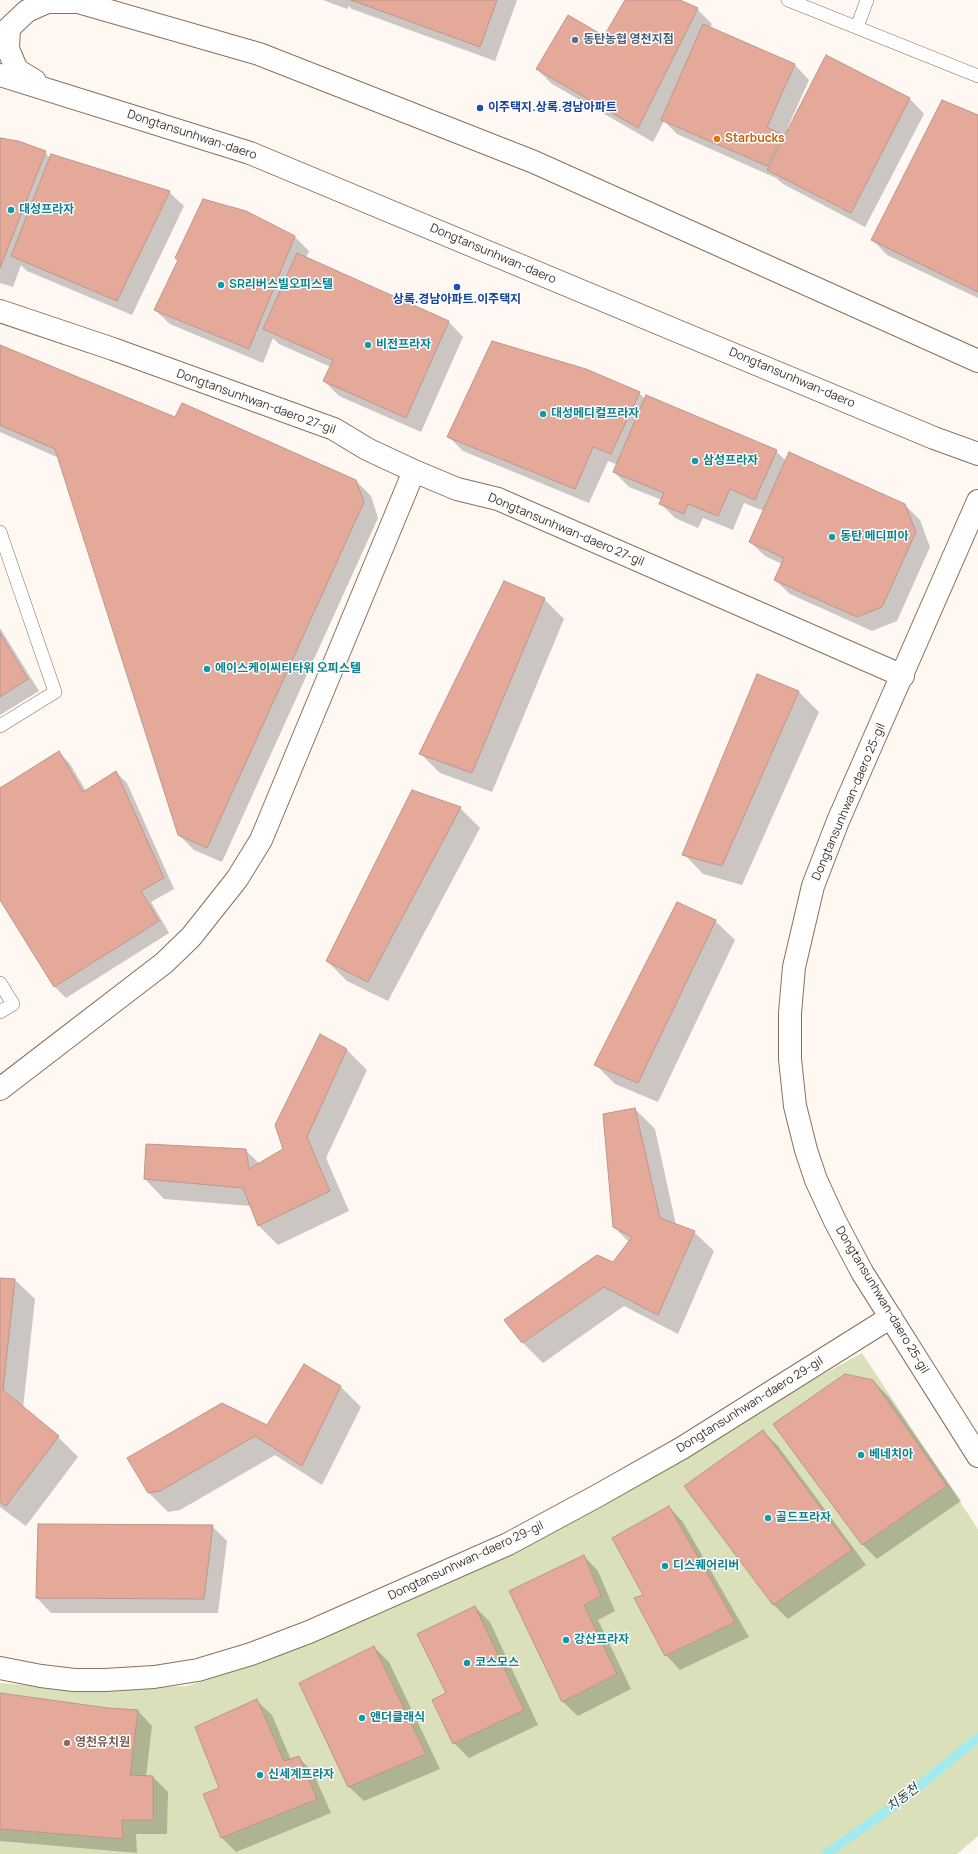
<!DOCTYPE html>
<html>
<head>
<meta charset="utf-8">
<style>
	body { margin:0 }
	canvas { display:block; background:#fef7f2 }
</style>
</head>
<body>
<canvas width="978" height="1854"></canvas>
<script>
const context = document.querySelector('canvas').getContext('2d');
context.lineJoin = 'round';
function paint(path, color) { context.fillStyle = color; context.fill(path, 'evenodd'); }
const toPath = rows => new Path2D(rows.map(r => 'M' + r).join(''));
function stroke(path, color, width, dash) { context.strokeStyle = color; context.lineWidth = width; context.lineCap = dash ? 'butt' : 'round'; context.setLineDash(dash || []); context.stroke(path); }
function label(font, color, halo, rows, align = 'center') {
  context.font = font + ' Manrope,"Noto Sans KR",sans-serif'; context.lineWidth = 3; context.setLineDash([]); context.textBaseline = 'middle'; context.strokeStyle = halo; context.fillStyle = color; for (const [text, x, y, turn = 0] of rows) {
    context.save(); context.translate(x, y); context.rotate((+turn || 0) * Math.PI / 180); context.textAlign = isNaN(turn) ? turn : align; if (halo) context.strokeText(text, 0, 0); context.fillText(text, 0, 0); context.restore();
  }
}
const green = toPath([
	[862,1353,978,1529,978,1836,957,1854,0,1854,0,1683,81,1690,187,1686,255,1665,318,1638,685,1450]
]);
const shadow = toPath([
	[323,0,517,0,495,61,352,9,349,6,347,9],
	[626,0,678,0,697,9,712,24,710,28,795,65,809,80,787,129,789,129,910,99,924,114,865,227,783,184,776,178,677,134,664,121,653,142,552,84,537,69,604,38],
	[978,116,978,298,887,255,873,240],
	[0,139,45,152,50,158,169,192,184,206,132,315,27,271,21,265,13,287,0,283],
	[294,236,309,251,306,258,449,322,463,337,421,432,339,396,324,381,331,367,279,344,273,338,263,363,170,324,155,310],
	[0,346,176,418,356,481,371,496,378,518,222,862,194,850,179,835,59,458,0,432],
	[639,393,646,400,776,451,786,461,905,505,920,520,930,547,897,621,872,631,790,594,775,580,782,564,765,556,750,542,764,511,744,503,733,530,703,518,698,528,675,518,660,503,662,500,629,487,614,472,618,465,608,461,589,503,463,451,448,436],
	[544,599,564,619,492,792,440,773,420,753],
	[0,628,39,691,0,715],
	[757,675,799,692,819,712,742,885,703,874,684,854],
	[59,752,70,764,86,791,116,772,127,783,174,889,151,902,169,933,66,998,55,987,0,898,0,789],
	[412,791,460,808,480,828,388,1001,347,981,327,961],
	[715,921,735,940,658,1102,615,1084,595,1064],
	[320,1035,347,1050,367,1070,326,1158,349,1211,278,1245,258,1225,251,1206,164,1199,145,1179,245,1150,260,1164,284,1149],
	[635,1109,655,1129,676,1225,694,1232,714,1251,678,1334,624,1306,543,1363,523,1343,505,1321,613,1264,629,1242,614,1227],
	[0,1279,15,1280,35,1299,23,1408,58,1437,78,1457,26,1526,0,1507],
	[304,1366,341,1387,361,1407,322,1485,275,1455,180,1510,168,1512,148,1492,267,1427],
	[873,1381,888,1396,961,1501,877,1559,863,1545],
	[763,1431,778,1446,866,1565,788,1619,773,1604],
	[669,1507,683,1522,749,1637,680,1670,666,1655,644,1595],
	[212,1526,227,1541,218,1613,51,1613,37,1598],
	[584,1556,598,1571,615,1611,598,1620,631,1689,578,1716,563,1702,510,1591],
	[475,1607,490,1622,538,1725,469,1758,454,1743,447,1694],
	[374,1647,389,1662,440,1769,364,1801,349,1787],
	[0,1694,108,1709,138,1711,152,1726,146,1777,153,1777,168,1792,167,1834,136,1834,137,1853,0,1841],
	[257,1701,272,1715,291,1760,298,1757,313,1772,331,1813,236,1852,221,1837,220,1788]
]);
const stream = toPath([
	[826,1854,897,1804,978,1738]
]);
const building = toPath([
	[351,0,497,0,480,47,351,0],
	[625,0,680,0,698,8,638,128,536,69,568,15,604,36,625,0],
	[703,24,795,64,767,127,783,135,767,166,661,120,703,24],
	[826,55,910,98,851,213,767,170,826,55],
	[942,100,978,115,978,292,871,240,942,100],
	[0,138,18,141,46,151,0,268,0,138],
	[51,154,170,191,117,301,11,256,51,154],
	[203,199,246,211,295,236,249,349,154,310,178,260,175,258,203,199],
	[297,253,449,321,406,418,323,381,333,360,263,329,297,253],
	[492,341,586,369,640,392,611,454,593,447,575,489,447,437,492,341],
	[0,345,175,417,182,403,356,480,364,502,207,848,178,835,55,449,0,425,0,345],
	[646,395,777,450,755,500,730,489,718,516,688,504,684,514,659,504,664,493,613,472,646,395],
	[789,452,905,504,916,532,882,607,857,617,774,580,784,558,749,542,789,452],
	[504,581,545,598,472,773,419,754,504,581],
	[0,633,28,679,0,697,0,633],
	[757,674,799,691,722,866,682,855,757,674],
	[59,751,83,792,116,771,164,878,141,891,159,921,54,987,0,900,0,788,59,751],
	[412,790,461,807,368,982,326,961,412,790],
	[677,902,716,920,638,1083,594,1065,677,902],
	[320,1034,347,1049,307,1137,330,1191,258,1226,243,1188,144,1179,146,1144,246,1149,249,1169,283,1149,275,1125,320,1034],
	[635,1108,660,1218,695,1231,658,1315,604,1287,522,1343,504,1320,597,1255,613,1262,632,1237,613,1227,603,1114,635,1108],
	[0,1278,15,1279,3,1390,59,1436,6,1506,0,1502,0,1278],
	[304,1364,341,1386,302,1466,255,1436,160,1491,148,1493,127,1458,222,1403,267,1425,304,1364],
	[845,1374,873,1380,947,1486,862,1545,773,1424,845,1374],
	[763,1430,852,1550,773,1605,684,1486,763,1430],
	[669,1506,735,1622,665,1656,634,1598,643,1595,612,1538,669,1506],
	[38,1524,213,1525,204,1599,36,1598,38,1524],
	[584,1555,601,1596,584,1605,617,1674,562,1702,509,1591,584,1555],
	[475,1606,524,1710,453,1744,432,1700,446,1693,417,1634,475,1606],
	[374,1646,426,1754,348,1787,299,1683,374,1646],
	[0,1693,108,1708,138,1710,130,1775,153,1776,153,1820,122,1820,123,1839,0,1829,0,1693],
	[257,1699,284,1761,299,1756,317,1799,221,1838,203,1794,219,1788,195,1727,257,1699]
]);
const lane = toPath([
	[788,0,978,76],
	[857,27,867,0],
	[0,532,55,692,0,726],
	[0,983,13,1004,0,1012]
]);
const secondary = toPath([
	[71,0,259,54,534,162,978,361],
	[0,75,250,153,934,438,978,454],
	[35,81,17,70,8,49,9,28,27,11,47,2,77,2],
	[0,311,113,349,334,429,367,449,414,471,457,489,498,499,903,676],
	[978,501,838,821,813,886,794,967,790,1013,790,1059,795,1106,806,1150,816,1180,835,1221,862,1272,978,1456],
	[0,1089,164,963,191,937,237,879,261,840,414,471],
	[0,1668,41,1676,74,1680,105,1680,154,1677,198,1670,251,1654,309,1632,508,1544,597,1496,682,1448,891,1317]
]);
const markers = [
	[575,40,4,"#5c6f8a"],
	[480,108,4,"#1a4fb4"],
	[717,139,4,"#e8710a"],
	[11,210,4,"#0f9aa8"],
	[221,285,4,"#0f9aa8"],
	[457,287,4,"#1a4fb4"],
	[368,345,4,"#0f9aa8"],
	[543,414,4,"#0f9aa8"],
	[695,461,4,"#0f9aa8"],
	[832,537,4,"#0f9aa8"],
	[207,669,4,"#0f9aa8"],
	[861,1455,4,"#0f9aa8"],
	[768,1518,4,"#0f9aa8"],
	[665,1566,4,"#0f9aa8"],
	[566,1640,4,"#0f9aa8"],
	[467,1663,4,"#0f9aa8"],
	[362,1718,4,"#0f9aa8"],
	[67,1743,4,"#8d6e63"],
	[260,1775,4,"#0f9aa8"]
];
const serviceNames = [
	["동탄농협 영천지점",583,40]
];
const transitNames = [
	["이주택지.상록.경남아파트",488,108],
	["상록.경남아파트.이주택지",457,300,"center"]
];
const streetNames = [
	["Dongtansunhwan-daero",192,135,18],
	["Dongtansunhwan-daero",493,254,23],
	["Dongtansunhwan-daero",792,378,23],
	["Dongtansunhwan-daero 27-gil",256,402,20],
	["Dongtansunhwan-daero 27-gil",566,530,23],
	["Dongtansunhwan-daero 25-gil",849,802,-67],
	["Dongtansunhwan-daero 25-gil",882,1300,59],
	["Dongtansunhwan-daero 29-gil",750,1405,-32],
	["Dongtansunhwan-daero 29-gil",466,1561,-25]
];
const foodNames = [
	["Starbucks",725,139]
];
const cultureNames = [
	["대성프라자",19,210],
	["SR리버스빌오피스텔",229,285],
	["비전프라자",376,345],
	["대성메디컬프라자",551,414],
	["삼성프라자",703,461],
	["동탄 메디피아",840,537],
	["에이스케이씨티타워 오피스텔",215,669],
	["베네치아",869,1455],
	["골드프라자",776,1518],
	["디스퀘어리버",673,1566],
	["강산프라자",574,1640],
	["코스모스",475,1663],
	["앤더클래식",370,1718],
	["신세계프라자",268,1775]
];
const educationNames = [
	["영천유치원",75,1743]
];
const waterNames = [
	["치동천",903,1798,-38]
];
paint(green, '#dae0ba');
paint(shadow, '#0003');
stroke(stream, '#a1ebf0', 9);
paint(building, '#e4a998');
stroke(building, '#bc968b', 1);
stroke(lane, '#8a7058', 14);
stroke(secondary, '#8a7058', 24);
stroke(lane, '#fff', 13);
stroke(secondary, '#fff', 22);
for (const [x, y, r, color] of markers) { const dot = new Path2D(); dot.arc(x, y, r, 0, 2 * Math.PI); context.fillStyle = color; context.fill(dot); stroke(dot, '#fff', 1.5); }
label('bold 12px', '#4e5e75', '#fff', serviceNames, 'left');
label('bold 12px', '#164399', '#fff', transitNames, 'left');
label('12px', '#3f3329', '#fff', streetNames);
label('bold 12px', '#c56008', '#fff', foodNames, 'left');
label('bold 12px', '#0d838f', '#fff', cultureNames, 'left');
label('bold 12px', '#785e54', '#fff', educationNames, 'left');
label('italic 13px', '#1b3f41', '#fff', waterNames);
</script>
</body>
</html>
